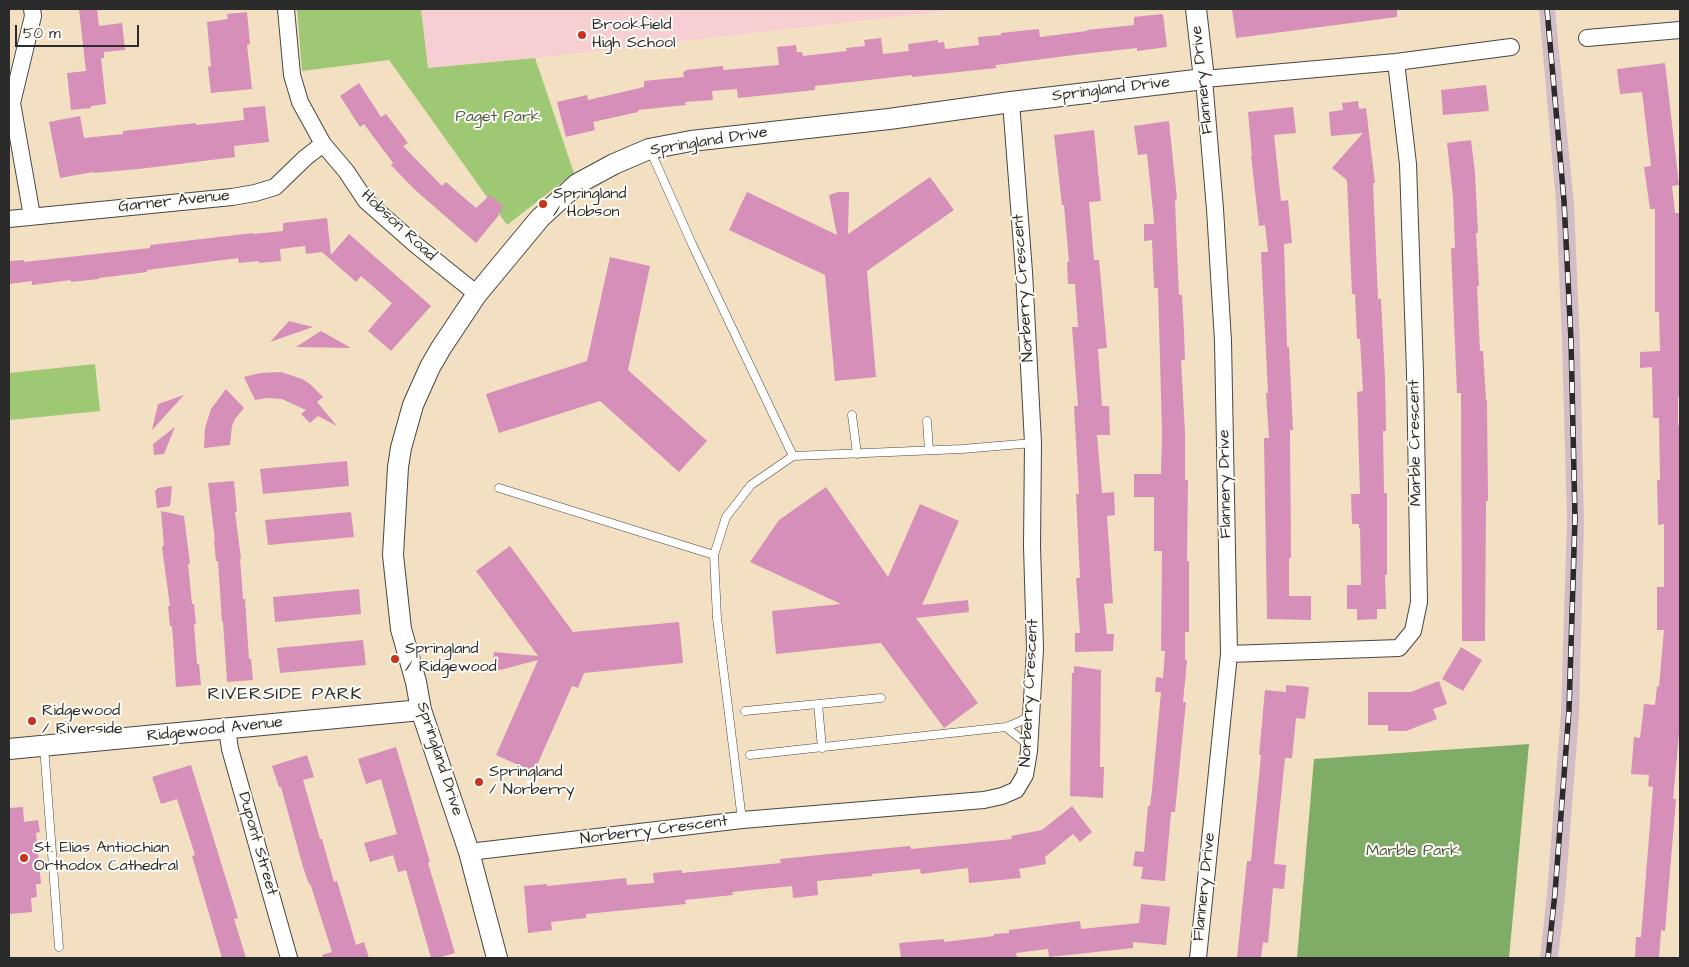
<!DOCTYPE html>
<html>
<head>
<meta charset="utf-8">
<style>
	body { margin:0 }
	#map { position:relative; width:1689px; height:967px; overflow:hidden; background:#f3e0c2; font-family:"Architects Daughter",sans-serif }
	canvas { display:block }
	.frame { position:absolute; inset:0; border:10px solid #2b2b2b; pointer-events:none }
	.scale { position:absolute; left:15px; top:25px; width:124px; height:22px; box-sizing:border-box; border:2px solid #2b2b2b; border-top:0; padding-left:6px; font-size:15px; line-height:18px; white-space:nowrap; color:#2b2b2b; -webkit-text-stroke:4px #fdfcf7; paint-order:stroke }
</style>
</head>
<body>
<div id="map">
<canvas width="1689" height="967"></canvas>
<div class="frame"></div>
<div class="scale">50 m</div>
</div>
<script>
const context = document.querySelector('canvas').getContext('2d');
context.lineJoin = 'round';
function paint(path, color) { context.fillStyle = color; context.fill(path, 'evenodd'); }
const toPath = rows => new Path2D(rows.map(r => 'M' + r).join(''));
function stroke(path, color, width, dash) { context.strokeStyle = color; context.lineWidth = width; context.lineCap = dash ? 'butt' : 'round'; context.setLineDash(dash || []); context.stroke(path); }
function label(font, color, halo, rows, align = 'center') {
  context.font = font + ' "Architects Daughter",sans-serif'; context.lineWidth = 4; context.setLineDash([]); context.textBaseline = 'middle'; context.strokeStyle = halo; context.fillStyle = color; for (const [text, x, y, turn = 0] of rows) {
    context.save(); context.translate(x, y); context.rotate((+turn || 0) * Math.PI / 180); context.textAlign = isNaN(turn) ? turn : align; if (halo) context.strokeText(text, 0, 0); context.fillText(text, 0, 0); context.restore();
  }
}
const built = toPath([
	[421,9,946,9,946,11,535,58,428,68]
]);
const industrial = toPath([
	[1539,9,1555,9,1574,205,1580,345,1584,523,1579,715,1565,897,1558,958,1540,958,1547,894,1561,712,1567,520,1562,342,1556,202]
]);
const green = toPath([
	[297,9,421,9,428,68,535,58,574,173,507,225,389,60,302,71],
	[95,364,100,411,10,420,9,373]
]);
const forest = toPath([
	[1529,744,1509,958,1297,958,1314,759]
]);
const building = toPath([
	[79,9,97,9,99,26,122,23,125,50,104,52,104,58,101,58,106,104,91,106,91,108,71,110,67,73,86,71],
	[1232,9,1397,9,1397,17,1236,38],
	[247,12,250,44,247,45,252,89,211,93,208,67,211,66,207,22,228,19,227,14],
	[1163,14,1167,47,1137,51,1137,48,1082,54,996,65,996,68,912,77,912,75,869,80,815,86,815,90,738,98,737,89,712,91,713,100,685,102,686,105,638,110,638,112,593,122,595,130,566,137,557,102,587,95,588,100,644,87,644,81,684,77,683,72,686,71,686,70,723,66,723,70,779,65,777,47,796,45,797,52,802,52,803,56,847,51,846,48,865,46,864,40,881,38,883,54,909,51,908,44,938,40,938,43,944,42,945,49,979,45,978,37,1001,35,1001,33,1039,29,1040,37,1087,31,1087,30,1134,25,1134,17],
	[1665,63,1679,185,1672,186,1675,213,1679,213,1680,306,1680,397,1678,397,1678,425,1680,425,1680,735,1679,735,1673,799,1676,799,1665,931,1661,930,1659,958,1635,958,1636,937,1641,937,1653,787,1648,786,1649,775,1631,774,1634,737,1640,738,1644,704,1655,705,1657,686,1659,687,1664,630,1657,630,1657,587,1664,587,1664,524,1658,525,1657,480,1660,480,1659,418,1653,418,1652,367,1640,368,1640,352,1660,351,1659,312,1655,312,1655,209,1650,209,1644,167,1651,166,1642,92,1620,94,1617,69],
	[359,83,381,117,386,114,408,143,403,146,442,186,446,182,476,208,490,195,504,207,498,214,499,215,476,243,414,189,391,165,393,163,364,124,360,127,340,96],
	[1486,85,1489,111,1443,115,1441,90],
	[1358,101,1359,109,1366,108,1375,183,1373,183,1376,252,1378,299,1381,299,1385,379,1386,431,1383,431,1384,493,1387,493,1387,575,1385,575,1386,609,1377,609,1377,619,1357,620,1357,609,1347,609,1347,585,1361,585,1360,528,1359,528,1359,524,1352,524,1351,494,1360,494,1357,392,1363,391,1360,339,1357,339,1355,294,1352,294,1347,180,1332,168,1363,133,1331,136,1329,112,1343,110,1342,103],
	[265,106,269,142,234,146,235,157,139,169,93,173,93,172,60,178,49,122,80,116,84,138,123,134,123,131,196,123,196,125,244,120,243,108],
	[1293,107,1296,133,1274,135,1281,201,1288,200,1292,243,1284,244,1287,347,1289,347,1293,430,1290,430,1291,558,1289,558,1289,596,1311,596,1311,620,1267,619,1264,438,1269,438,1266,393,1268,393,1261,252,1268,252,1265,225,1259,226,1251,156,1252,156,1248,112],
	[1169,121,1177,199,1175,200,1177,250,1179,295,1182,295,1184,332,1185,360,1181,360,1185,432,1185,480,1188,480,1187,561,1189,561,1189,632,1185,632,1185,660,1187,660,1183,702,1186,702,1175,812,1171,812,1165,881,1141,879,1143,867,1133,866,1135,851,1144,852,1148,806,1150,806,1152,790,1161,692,1155,692,1156,677,1163,678,1165,651,1161,651,1162,551,1154,551,1154,497,1134,497,1134,474,1161,474,1162,432,1158,288,1154,288,1152,240,1144,241,1144,224,1154,224,1153,211,1147,154,1138,155,1134,126],
	[1094,130,1101,201,1089,202,1094,260,1099,260,1107,348,1098,349,1102,406,1109,406,1110,435,1097,435,1102,493,1114,492,1115,515,1107,516,1113,603,1104,604,1107,634,1114,634,1113,651,1075,652,1075,633,1080,633,1076,578,1080,578,1076,494,1079,494,1074,406,1078,406,1072,327,1078,327,1075,284,1068,284,1067,262,1069,262,1064,205,1062,205,1054,135],
	[1471,140,1475,173,1478,233,1476,233,1479,286,1477,286,1480,351,1483,351,1486,400,1487,400,1488,501,1486,501,1485,641,1462,641,1461,393,1457,393,1451,248,1455,248,1453,197,1447,143],
	[930,177,954,210,867,271,876,377,835,381,825,275,729,230,747,192,837,235,829,195,838,192,849,192,848,234],
	[327,218,331,255,349,234,431,306,391,351,368,331,392,303,361,276,356,282,322,252,306,254,305,246,280,249,281,261,259,263,259,261,239,263,238,258,147,270,147,272,99,278,99,279,71,282,71,280,32,285,32,281,9,284,9,261,24,260,24,262,150,248,150,245,253,233,253,234,283,231,283,223],
	[610,257,650,266,628,370,707,441,679,472,600,401,499,433,486,394,587,361],
	[289,321,313,327,270,342],
	[321,331,351,348,296,347],
	[281,372,302,379,310,384,323,397,317,402,337,426,318,416,310,423,301,414,306,410,282,399,267,398,255,400,244,377,260,373],
	[226,389,244,408,235,419,232,426,230,445,204,448,205,428,211,409],
	[184,395,152,430,158,404],
	[175,427,164,454,154,455,153,444],
	[347,461,349,486,263,494,260,469],
	[234,481,237,512,235,512,241,559,240,559,242,585,243,599,245,599,249,659,251,659,253,680,227,682,223,621,222,622,218,561,216,561,214,541,215,541,208,483],
	[172,486,170,506,157,508,155,490,157,490,157,488],
	[826,487,888,577,920,504,959,521,922,605,968,600,969,612,916,618,978,703,944,728,881,643,776,654,772,611,841,604,750,562,779,520],
	[161,511,184,516,190,564,188,564,192,604,194,604,196,624,194,624,197,664,199,664,201,685,176,687,173,639,172,626,170,626,168,606,170,606,162,547,164,545],
	[351,512,354,537,268,545,265,520],
	[510,546,573,632,679,622,683,663,584,673,578,688,572,686,534,772,496,755,538,660,496,671,493,662,494,652,538,656,476,571],
	[359,589,361,614,275,622,273,597],
	[363,640,366,665,280,673,277,648],
	[1461,647,1482,660,1463,691,1442,679],
	[1074,666,1101,670,1100,767,1104,767,1103,798,1070,796,1072,673,1074,673],
	[1439,681,1447,704,1433,709,1437,719,1406,731,1388,731,1388,725,1368,725,1368,692,1411,692],
	[1286,685,1309,687,1305,719,1296,718,1292,758,1285,758,1274,864,1286,865,1284,889,1273,888,1268,943,1263,942,1261,958,1237,958,1247,861,1251,861,1261,755,1259,755,1265,690,1286,692],
	[396,747,430,862,428,863,455,953,438,958,431,958,406,870,398,872,393,855,370,862,364,843,397,834,381,779,366,784,358,759],
	[307,755,314,777,303,780,320,839,322,839,334,882,337,881,356,945,364,942,369,958,323,958,322,955,332,952,310,883,309,884,303,867,281,787,279,787,272,766],
	[191,765,238,918,234,919,246,958,222,958,192,856,195,855,177,799,161,804,152,777],
	[1072,806,1092,832,1080,842,1073,834,1045,857,1046,864,1019,869,1021,878,969,883,968,868,921,874,920,869,872,874,872,876,817,881,818,895,793,898,792,886,732,892,733,895,685,900,686,904,586,914,586,918,551,922,552,930,528,933,524,886,547,884,547,886,626,878,627,885,654,883,653,873,682,870,682,873,781,863,780,859,869,850,910,846,911,849,1012,839,1011,836,1042,830],
	[23,807,24,822,38,820,40,832,36,833,41,884,36,884,37,897,31,898,32,912,9,914,9,808],
	[1141,904,1170,907,1166,945,1133,942,1133,948,1049,957,1048,949,1016,953,1017,957,1003,958,901,958,899,943,944,939,944,942,994,936,994,934,1009,933,1009,930,1080,921,1081,929,1139,923]
]);
const service = toPath([
	[650,150,692,244,793,456],
	[852,415,857,454],
	[927,421,929,450],
	[499,488,714,555],
	[818,704,822,748],
	[745,711,881,698],
	[1006,727,1028,745],
	[44,746,59,947],
	[750,755,1006,727,1019,722,1030,715],
	[742,820,717,618,714,555,726,517,751,485,793,456,962,449,1033,443]
]);
const minor = toPath([
	[286,9,292,75,300,102,323,144,346,171,366,201,416,245,477,294],
	[1587,38,1680,30],
	[32,216,12,103,33,16,32,9],
	[9,219,232,197,255,193,275,187,305,158,323,144],
	[1229,654,1399,648,1413,631,1419,602,1415,372,1408,164,1396,62],
	[227,729,230,749,289,958],
	[469,852,742,820,984,800,1002,796,1016,790,1025,775,1029,751,1035,649,1032,546,1033,443,1024,272,1011,102],
	[1198,958,1229,654,1223,341,1215,209,1204,79,1396,62,1511,47]
]);
const tertiary = toPath([
	[9,749,421,710],
	[497,958,469,852,421,710,416,682,401,629,393,555,398,467,401,448,413,405,430,367,441,348,477,294,540,218,577,184,614,164,649,149,691,141,889,119,1011,102,1204,79,1196,9]
]);
const rail = toPath([
	[1547,9,1564,201,1571,340,1575,518,1569,710,1555,893,1548,958]
]);
const markers = [
	[582,35,5,"#c8321e"],
	[543,204,5,"#c8321e"],
	[395,659,5,"#c8321e"],
	[32,721,5,"#c8321e"],
	[479,782,5,"#c8321e"],
	[24,858,5,"#c8321e"]
];
const poiNames = [
	["Brookfield",592,26],
	["High School",592,44],
	["Springland",553,195],
	["/ Hobson",553,213],
	["Springland",405,650],
	["/ Ridgewood",405,668],
	["Ridgewood",42,712],
	["/ Riverside",42,730],
	["Springland",489,773],
	["/ Norberry",489,791],
	["St. Elias Antiochian",34,849],
	["Orthodox Cathedral",34,867]
];
const streetNames = [
	["Flannery Drive",1203,80,-96],
	["Springland Drive",1111,90,-7],
	["Springland Drive",709,142,-9],
	["Garner Avenue",174,202,-6],
	["Hobson Road",398,226,43],
	["Norberry Crescent",1024,288,-94],
	["Marble Crescent",1416,443,-91],
	["Flannery Drive",1226,484,-91],
	["Norberry Crescent",1030,693,-87],
	["Ridgewood Avenue",215,730,-6],
	["Springland Drive",439,759,72],
	["Norberry Crescent",654,831,-7],
	["Dupont Street",257,844,74],
	["Flannery Drive",1205,887,-84]
];
const parkNames = [
	["Paget Park",498,118],
	["Marble Park",1413,852]
];
const neighbourhoodNames = [
	["RIVERSIDE PARK",285,695]
];
paint(built, '#f7cfd3');
paint(industrial, '#d2bdc7');
paint(green, '#9fc874');
paint(forest, '#7fac66');
paint(building, '#d58fb9');
stroke(service, '#494642', 9);
stroke(minor, '#494642', 18);
stroke(tertiary, '#494642', 22);
stroke(service, '#fff', 8);
stroke(minor, '#fff', 16);
stroke(tertiary, '#fff', 20);
stroke(rail, '#2b2b2b', 5.5);
stroke(rail, '#fdfcf7', 4, [11]);
for (const [x, y, r, color] of markers) { const dot = new Path2D(); dot.arc(x, y, r, 0, 2 * Math.PI); context.fillStyle = color; context.fill(dot); stroke(dot, '#fdfcf7', 2); }
label('16px', '#2b2b2b', '#fdfcf7', poiNames, 'left');
label('16px', '#2b2b2b', '#fdfcf7', streetNames);
label('16px', '#4e5a41', '#fdfcf7', parkNames);
context.letterSpacing = '1px';
label('18px', '#2b2b2b', '#fdfcf7', neighbourhoodNames);
context.letterSpacing = '0px';
</script>
</body>
</html>
